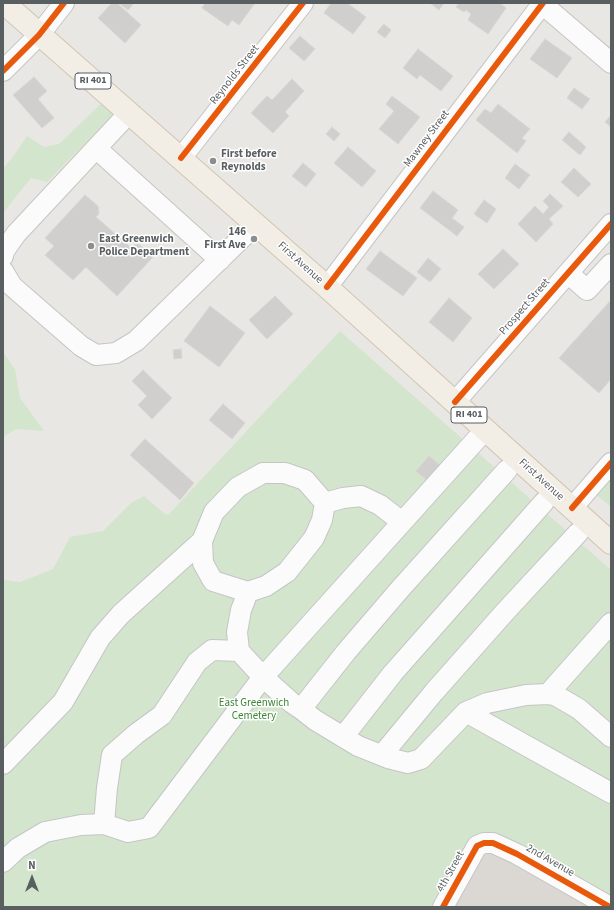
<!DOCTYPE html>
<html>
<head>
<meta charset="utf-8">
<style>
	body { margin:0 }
	#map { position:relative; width:614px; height:910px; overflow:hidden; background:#e9e7e3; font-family:"Source Sans 3",sans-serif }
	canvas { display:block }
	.frame { position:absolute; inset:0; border:4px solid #595e61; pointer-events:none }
	.north { position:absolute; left:12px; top:858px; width:40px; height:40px; -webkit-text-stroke:3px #fff; paint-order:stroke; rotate:0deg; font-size:11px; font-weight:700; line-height:16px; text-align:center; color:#595e61 }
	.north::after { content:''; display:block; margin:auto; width:14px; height:18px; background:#595e61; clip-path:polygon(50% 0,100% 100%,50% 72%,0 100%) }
</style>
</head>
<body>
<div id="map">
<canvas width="614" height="910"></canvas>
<div class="frame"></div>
<div class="north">N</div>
</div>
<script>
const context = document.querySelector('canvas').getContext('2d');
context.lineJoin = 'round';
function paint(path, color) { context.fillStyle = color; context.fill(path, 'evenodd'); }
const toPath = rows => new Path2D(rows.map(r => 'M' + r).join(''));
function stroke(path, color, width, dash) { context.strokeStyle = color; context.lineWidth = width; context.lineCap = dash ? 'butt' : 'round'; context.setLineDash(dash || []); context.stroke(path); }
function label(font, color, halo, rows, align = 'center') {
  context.font = font + ' "Source Sans 3",sans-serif'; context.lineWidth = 3; context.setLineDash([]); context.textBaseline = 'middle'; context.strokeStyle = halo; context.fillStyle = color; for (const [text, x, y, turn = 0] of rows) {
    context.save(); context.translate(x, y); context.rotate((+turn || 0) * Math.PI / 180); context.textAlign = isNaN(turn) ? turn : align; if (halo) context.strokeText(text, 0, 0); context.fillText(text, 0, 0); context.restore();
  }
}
const education = toPath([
	[488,847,594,907,454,907]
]);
const green = toPath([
	[109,96,121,107,47,182,31,178,3,213,3,169,12,158,27,136,44,147,59,144],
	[340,331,611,570,611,906,485,842,441,907,3,907,3,580,20,582,53,569,70,537,103,531,131,503,144,496,164,513,168,515],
	[3,352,15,369,20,398,44,431,16,429,3,437],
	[611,476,611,507,595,494]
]);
const building = toPath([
	[112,3,117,3,141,25,125,43,98,18,112,3],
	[119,3,134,3,128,10,119,3],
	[205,3,255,3,239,25,232,20,228,26,202,8,205,3],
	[331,3,347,3,366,17,353,34,324,13,331,3],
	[430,3,444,3,439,10,430,3],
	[459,3,500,3,506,8,488,34,468,20,471,14,466,10,464,12,456,7,459,3],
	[384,24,391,30,385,38,377,32,384,24],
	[300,36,315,49,304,61,289,48,300,36],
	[545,39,572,58,557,78,530,59,545,39],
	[418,49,453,76,441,91,420,75,417,79,403,68,418,49],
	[34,77,47,91,38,99,54,118,42,128,13,95,34,77],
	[292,79,304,91,285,112,289,116,273,133,251,113,267,96,272,100,292,79],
	[574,88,590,99,582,109,567,98,574,88],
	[392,96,420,117,398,144,379,129,394,111,386,104,392,96],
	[498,104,530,129,522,138,526,141,517,153,476,120,485,109,491,113,498,104],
	[611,115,611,127,605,122,611,115],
	[332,127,340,134,334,141,326,134,332,127],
	[569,132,586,147,580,155,562,140,569,132],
	[348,147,376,171,362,187,334,163,348,147],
	[303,163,316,174,306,187,292,176,303,163],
	[515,164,530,175,519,189,505,178,515,164],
	[574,168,591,184,578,197,561,182,574,168],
	[433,191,458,210,452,218,464,227,457,236,420,208,433,191],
	[550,194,563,206,549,219,553,224,536,242,518,224,535,206,543,214,549,207,543,201,550,194],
	[85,195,98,206,99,214,96,217,130,247,137,244,140,245,153,257,117,296,86,267,73,280,45,255,54,246,45,238,85,195],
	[484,200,496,209,487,223,474,214,484,200],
	[503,249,519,264,494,289,478,274,503,249],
	[380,251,417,278,403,296,366,269,380,251],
	[428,258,441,269,430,282,417,272,428,258],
	[275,296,293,314,267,339,249,320,275,296],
	[449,298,472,318,453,342,429,322,449,298],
	[611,300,611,379,599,393,559,358,611,300],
	[210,306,245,333,219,367,184,341,210,306],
	[181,349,182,358,174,359,173,350,181,349],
	[143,370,172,398,152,419,138,405,147,396,132,381,143,370],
	[223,404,245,423,232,439,209,420,223,404],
	[145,439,194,483,180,500,130,455,145,439],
	[429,456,441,466,428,481,416,471,429,456]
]);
const minor = toPath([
	[541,3,611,63],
	[3,71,39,35,64,3],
	[97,149,220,260],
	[181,158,303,3],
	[3,256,4,251,16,234,129,113],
	[3,271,12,286,81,346,96,355,116,353,136,341,256,224],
	[568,273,587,290,611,264],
	[327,287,543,3],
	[455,402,611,224],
	[263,473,285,473,305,480,325,503,322,520,314,538,287,572,266,586,248,592,213,581,203,563,202,541,214,512,238,487,263,473],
	[325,503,343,498,361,496,380,505,402,522],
	[572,508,611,463],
	[248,592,241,610,237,632,239,651,263,677,292,703,301,709,315,720,358,746,388,758,408,763,421,759,466,712,487,703,526,695,548,694,555,695,579,709,611,737],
	[548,694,611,623],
	[301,709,346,652,401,588,507,470],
	[466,712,611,793],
	[343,737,393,673,544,502],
	[382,755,434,692,504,613,578,533],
	[3,764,63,702,100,638,121,614,202,541],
	[104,824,107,788,112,755,136,734,162,715,197,662,212,650,239,651],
	[3,862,18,848,45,832,81,825,104,824,128,832,149,828,263,677,485,430],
	[443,907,477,846,484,843,493,843,517,854,610,907]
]);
const major = toPath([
	[4,3,327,287,611,543]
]);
const cycleway = toPath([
	[3,71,39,35,64,3],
	[181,158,303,3],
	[327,287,543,3],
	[455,402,611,224],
	[572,508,611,463],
	[443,907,477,846,484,843,493,843,517,854,610,907]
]);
const markers = [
	[213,161,4,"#8b8e8e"],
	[254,239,4,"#8b8e8e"],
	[91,246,4,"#8b8e8e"]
];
const shields = [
	[93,81,36],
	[469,415,36]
];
const shieldNames = [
	["RI 401",93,81],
	["RI 401",469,415]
];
const streetNames = [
	["Reynolds Street",235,75,-52],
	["Mawney Street",427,139,-53],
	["First Avenue",300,263,42],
	["Prospect Street",525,307,-49],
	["First Avenue",541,480,42],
	["2nd Avenue",550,861,30],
	["4th Street",451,872,-61]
];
const poiNames = [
	["First before",221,155],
	["Reynolds",221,168],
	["146",246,233,"right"],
	["First Ave",246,246,"right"],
	["East Greenwich",99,240],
	["Police Department",99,253]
];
const parkNames = [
	["East Greenwich",254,704],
	["Cemetery",254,717]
];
paint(education, '#dbd7d2');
paint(green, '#d4e5ce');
paint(building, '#d1cfcd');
stroke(building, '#d8d6d2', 1);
stroke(minor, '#c4c5c4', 22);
stroke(major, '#d1c4b1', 24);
stroke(minor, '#fcfbfb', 20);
stroke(major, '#f2eee6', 22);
stroke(cycleway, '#e8590c', 6);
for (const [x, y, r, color] of markers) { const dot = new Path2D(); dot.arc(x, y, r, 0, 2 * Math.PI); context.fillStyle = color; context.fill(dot); stroke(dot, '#fff', 1.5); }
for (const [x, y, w] of shields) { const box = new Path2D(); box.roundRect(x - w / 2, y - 8, w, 16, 3); context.fillStyle = '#fff'; context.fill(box); stroke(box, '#595e61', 1); }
label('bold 10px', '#595e61', null, shieldNames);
label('11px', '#595e61', '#fff', streetNames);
label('bold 11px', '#595e61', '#fff', poiNames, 'left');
label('11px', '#3d8535', '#fff', parkNames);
</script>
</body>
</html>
